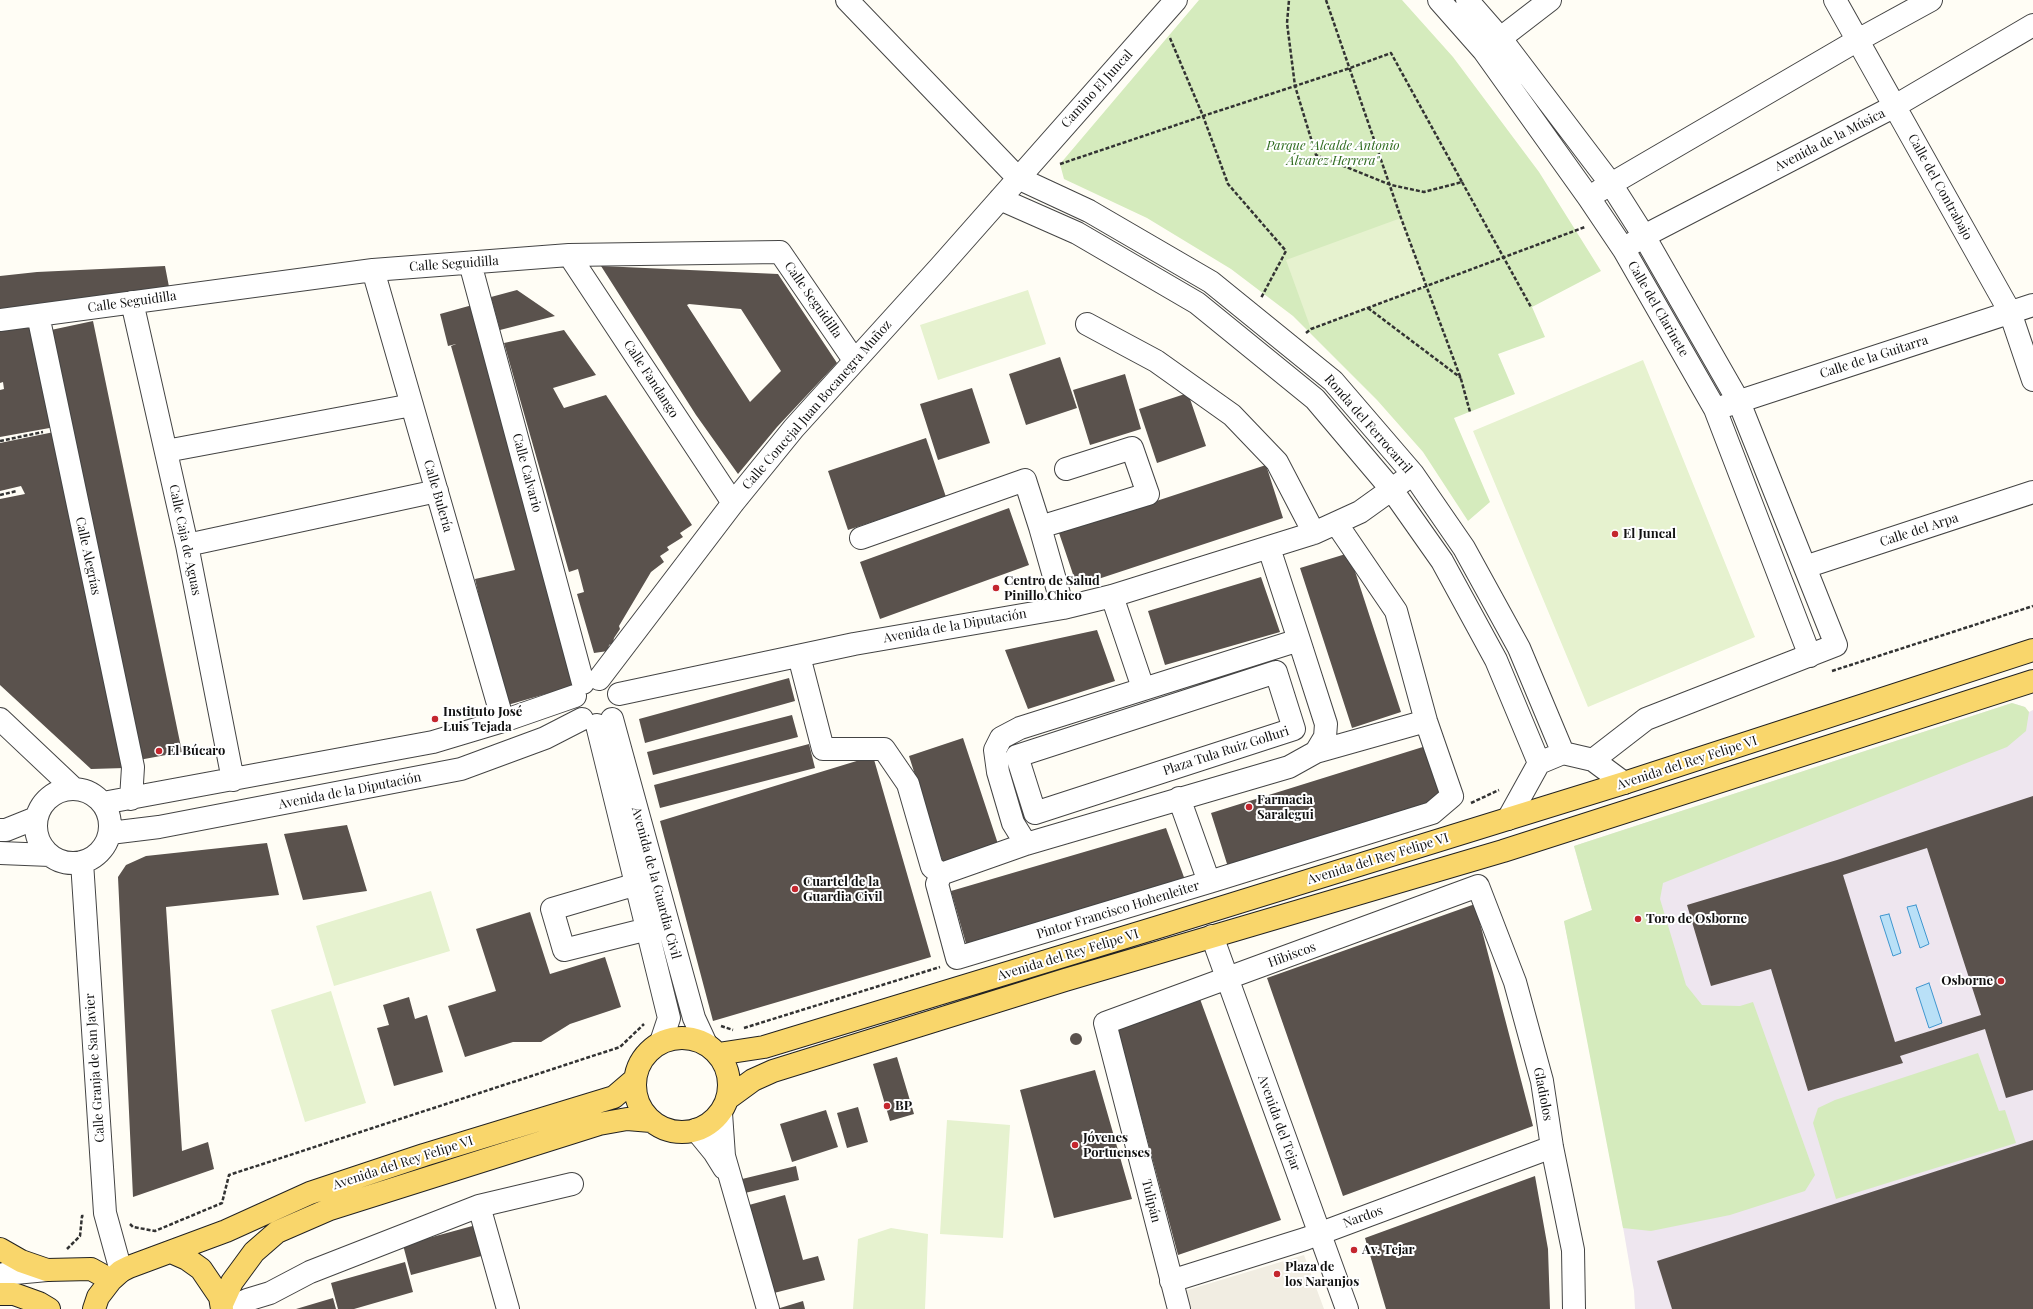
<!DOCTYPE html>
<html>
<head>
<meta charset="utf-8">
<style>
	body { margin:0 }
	canvas { display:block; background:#fffdf5 }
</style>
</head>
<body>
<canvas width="2033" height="1309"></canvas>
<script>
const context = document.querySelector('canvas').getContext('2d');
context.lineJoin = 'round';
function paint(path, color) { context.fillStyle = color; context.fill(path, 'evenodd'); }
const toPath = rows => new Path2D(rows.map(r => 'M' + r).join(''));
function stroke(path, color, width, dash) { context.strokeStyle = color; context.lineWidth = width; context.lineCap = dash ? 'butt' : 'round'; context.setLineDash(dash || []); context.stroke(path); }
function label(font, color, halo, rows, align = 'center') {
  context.font = font + ' "Playfair Display",serif'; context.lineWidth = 4; context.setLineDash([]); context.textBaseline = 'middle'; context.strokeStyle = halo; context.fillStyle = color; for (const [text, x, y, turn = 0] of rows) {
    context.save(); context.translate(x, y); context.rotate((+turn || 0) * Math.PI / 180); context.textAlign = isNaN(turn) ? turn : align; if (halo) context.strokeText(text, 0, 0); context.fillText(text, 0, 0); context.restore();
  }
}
const industrial = toPath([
	[2012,703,2025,707,2029,712,2033,710,2033,1309,1635,1309,1634,1291,1591,1041,1564,922,1592,910,1574,846]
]);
const green = toPath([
	[1199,0,1402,0,1453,57,1539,172,1601,271,1532,307,1545,337,1498,354,1515,394,1454,418,1490,502,1468,521,1423,452,1377,400,1293,316,1231,269,1147,218,1064,179,1060,164],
	[2012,703,2025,707,2029,712,2026,731,2007,747,1663,883,1660,899,1686,985,1702,1005,1740,1006,1753,1002,1815,1175,1805,1191,1730,1215,1651,1231,1623,1228,1564,921,1592,910,1574,846],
	[1978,1053,1999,1111,2005,1110,2016,1143,1836,1199,1813,1123,1818,1108,1835,1100]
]);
const pitch = toPath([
	[1401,218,1427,287,1311,329,1286,260],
	[1028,290,1046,344,938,380,920,325],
	[1643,360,1755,637,1588,707,1473,431],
	[431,891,450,951,334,986,316,926],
	[331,991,366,1103,305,1122,271,1010],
	[947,1120,1010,1125,1003,1238,940,1234],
	[891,1228,928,1234,925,1309,853,1309,858,1239]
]);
const plaza = toPath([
	[1304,1255,1324,1309,1186,1309,1181,1292]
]);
const water = toPath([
	[1916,905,1929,944,1920,948,1907,907,1916,905],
	[1889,914,1901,953,1893,956,1880,916,1889,914],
	[1929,983,1942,1023,1929,1028,1916,988,1929,983]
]);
const building = toPath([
	[165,266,170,292,0,312,0,276,37,272],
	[601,266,778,274,837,363,777,427,738,474,696,415],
	[689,304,741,309,781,371,750,402,687,305],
	[517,290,555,316,500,330,491,297],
	[476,304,577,685,504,706,475,579,515,570,451,346,456,344,448,346,440,314],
	[93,321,182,752,139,760,51,330],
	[33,324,55,427,0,437,0,390,4,389,3,382,0,383,0,328],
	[564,330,596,375,553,388,564,408,606,395,692,525,680,533,683,537,667,547,669,550,660,556,664,562,651,572,619,626,620,629,614,638,613,643,609,645,608,651,594,653,577,594,584,592,578,569,569,572,504,343],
	[1060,357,1077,408,1026,425,1009,374],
	[1125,374,1141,429,1090,445,1073,390],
	[972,388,990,443,938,460,920,404],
	[1188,393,1206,446,1157,463,1139,409],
	[54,432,125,768,91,769,0,685,0,499,25,494,21,486,0,491,0,443],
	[926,438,946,497,848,530,828,471],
	[1266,465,1283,518,1077,586,1059,533],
	[1009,508,1029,565,880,619,860,562],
	[1349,553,1401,712,1352,728,1300,568],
	[1261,577,1280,632,1165,665,1148,611],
	[1097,630,1115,681,1028,709,1005,650],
	[789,678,795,701,645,743,639,719],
	[792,715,798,737,653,775,647,752],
	[963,738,999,847,944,866,909,756],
	[809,744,815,768,660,808,654,785],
	[1426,746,1443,801,1228,867,1211,813],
	[873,756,931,957,713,1021,660,821],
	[2033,796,2033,1090,2006,1098,1985,1029,1900,1056,1903,1063,1808,1091,1771,969,1711,986,1687,905,1837,860],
	[1927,848,1981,1015,1895,1042,1843,875],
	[347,825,367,891,303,900,284,834],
	[1166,828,1185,880,967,947,951,891],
	[267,843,279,895,166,907,182,1151,208,1142,214,1169,133,1197,118,877,126,865,146,856],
	[1475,904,1533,1126,1343,1196,1267,978],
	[530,912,550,974,605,957,621,1007,570,1024,541,1042,513,1042,465,1057,448,1006,496,991,476,929],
	[409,997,415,1019,427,1015,443,1072,394,1086,377,1028,389,1025,383,1005],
	[1200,999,1281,1220,1178,1255,1117,1026],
	'1070 1039a6 6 0 1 1 12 0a6 6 0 1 1-12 0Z',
	[897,1057,914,1114,890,1121,873,1064],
	[1095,1070,1132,1199,1054,1218,1020,1090],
	[858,1107,868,1142,847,1148,837,1113],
	[826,1110,838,1147,792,1162,780,1124],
	[2033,1140,2033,1309,1672,1309,1657,1261],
	[796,1166,799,1180,745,1193,742,1179],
	[1535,1176,1548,1249,1550,1309,1386,1309,1365,1238],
	[785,1195,803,1260,818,1256,825,1280,774,1293,749,1205],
	[476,1225,485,1255,411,1275,403,1245],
	[405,1262,413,1292,354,1309,338,1309,331,1283],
	[333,1298,336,1309,296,1309],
	[803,1301,805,1309,780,1309,780,1308]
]);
const path = toPath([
	[1326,0,1401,218,1461,379,1470,412],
	[1170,38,1203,116,1228,184,1286,251,1261,298],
	[1060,164,1203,116,1295,86,1350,68,1391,53,1462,182,1424,192,1391,185,1316,155,1295,86,1287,23,1289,0],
	[1462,182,1531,307],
	[1368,308,1461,378],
	[1306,333,1311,329,1585,227],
	[0,441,43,432],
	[0,495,17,491],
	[1832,671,2033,606],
	[1471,803,1499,790],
	[721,1026,733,1030],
	[744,1028,940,967],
	[130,1224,133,1227,155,1231,222,1203,229,1175,620,1047,644,1024],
	[67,1249,80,1236,82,1216,85,1216]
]);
const minor = toPath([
	[847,0,1018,178,1089,211,1211,282,1333,381,1413,474,1464,548,1519,648,1563,753],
	[1439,0,1484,51,1589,198,1624,250,1715,409,1810,656],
	[1467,0,1501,39,1611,184,1644,236,1739,402,1836,645,1646,719,1593,760],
	[1835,0,2010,312,2033,380],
	[1489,47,1550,0],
	[1599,191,1858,40,1931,0],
	[1000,199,1077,233,1197,303,1315,399,1392,490,1442,561,1496,660,1539,763],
	[1633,243,1644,236,1895,106,2033,25],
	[569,255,733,503],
	[470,263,583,683],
	[373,270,503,721],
	[132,302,187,545,233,780],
	[38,315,133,767,131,799],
	[0,320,373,270,569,255,780,252,854,360],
	[1087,324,1156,361,1232,415,1277,462,1314,533],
	[1725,406,2033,305],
	[166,451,412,405],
	[861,538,1025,480,1040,527],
	[187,545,437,491],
	[1269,548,1299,640,1326,724,1325,737,1316,752,1289,767,1026,844,1013,823,998,772,995,750,1001,738,1020,728,1299,640],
	[1805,567,2033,492],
	[1112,596,1143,688],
	[1063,608,1040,527,1148,494,1132,448,1066,469],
	[799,656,823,749,884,749,908,784,932,867,941,874,1026,844],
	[1276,672,1294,729,1035,813,1017,756,1276,672],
	[599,679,733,503,794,428,940,267,1176,0],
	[619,694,854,644,1063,608,1112,596,1314,533,1360,512,1413,474],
	[0,719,73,788],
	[612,719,694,1018,706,1044],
	[597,725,669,1018,661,1042],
	[1316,752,1426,721],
	'36 826a37 37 0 1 1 74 0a37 37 0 1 1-74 0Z',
	[103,803,433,742,503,721,575,696],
	[1508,819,1539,763,1563,753,1593,760,1624,783],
	[0,830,6,830,36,818],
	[110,833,159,827,461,769,545,738,582,719],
	[0,853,50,855],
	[82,862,105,1213,121,1271],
	[941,874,937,884,957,958,1209,882,1179,798],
	[1209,882,1432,813,1452,796,1426,721,1396,611,1336,523],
	[637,884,552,909,564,950,648,929],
	[1212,936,1347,1309],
	[721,1113,724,1156,768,1309],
	[696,1130,714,1152,724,1168],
	[479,1206,508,1309],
	[0,1276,4,1274,47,1270],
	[1171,1281,1305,1239,1552,1147],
	[226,1309,247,1300,270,1293,310,1272,479,1206,572,1184],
	[1179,1309,1105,1023,1478,886,1515,982,1542,1081,1552,1147,1573,1250,1574,1309]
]);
const major = toPath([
	'635 1085a47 47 0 1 1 94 0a47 47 0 1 1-94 0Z',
	[718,1054,764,1047,1165,925,1624,783,2033,650],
	[727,1099,753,1080,773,1071,1065,980,1503,851,2033,681],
	[0,1249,21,1261,47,1270,91,1269,111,1280],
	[171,1252,187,1259,201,1269,220,1297,222,1309],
	[0,1294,14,1294,39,1303,49,1309],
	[222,1304,232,1282,254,1252,277,1232,330,1209,599,1124,627,1119,651,1121],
	[94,1309,98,1297,111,1280,121,1271,129,1267,226,1231,310,1193,424,1155,614,1097,635,1079]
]);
const markers = [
	[1615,534,4,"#c4262e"],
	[996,588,4,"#c4262e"],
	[435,719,4,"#c4262e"],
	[159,751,4,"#c4262e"],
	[1249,807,4,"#c4262e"],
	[795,889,4,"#c4262e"],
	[1638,919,4,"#c4262e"],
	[2001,981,4,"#c4262e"],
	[887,1106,4,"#c4262e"],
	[1075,1145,4,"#c4262e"],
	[1354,1250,4,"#c4262e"],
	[1277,1274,4,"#c4262e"]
];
const streetNames = [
	["Camino El Juncal",1097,89,-48],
	["Avenida de la Música",1830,140,-27],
	["Calle del Contrabajo",1940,187,61],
	["Calle Seguidilla",454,264,-4],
	["Calle Seguidilla",813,300,55],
	["Calle Seguidilla",132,302,-8],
	["Calle del Clarinete",1658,309,60],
	["Calle de la Guitarra",1874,357,-18],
	["Calle Fandango",651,379,57],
	["Calle Concejal Juan Bocanegra Muñoz",817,405,-49],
	["Ronda del Ferrocarril",1368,424,49],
	["Calle Calvario",527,473,75],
	["Calle Bulería",438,496,74],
	["Calle del Arpa",1919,530,-18],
	["Calle Caja de Aguas",185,540,78],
	["Calle Alegrías",88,556,78],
	["Avenida de la Diputación",955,626,-10],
	["Plaza Tula Ruiz Golluri",1226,751,-18],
	["Avenida del Rey Felipe VI",1687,763,-18],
	["Avenida de la Diputación",350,791,-11],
	["Avenida del Rey Felipe VI",1378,859,-17],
	["Avenida de la Guardia Civil",656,883,75],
	["Pintor Francisco Hohenleiter",1118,910,-17],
	["Avenida del Rey Felipe VI",1068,955,-17],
	["Hibiscos",1292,955,-20],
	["Calle Granja de San Javier",95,1068,-94],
	["Gladiolos",1543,1094,79],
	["Avenida del Tejar",1279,1123,70],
	["Avenida del Rey Felipe VI",403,1163,-18],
	["Tulipán",1151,1201,76],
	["Nardos",1363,1217,-20]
];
const parkNames = [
	["Parque \"Alcalde Antonio",1333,146],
	["Álvarez Herrera\"",1333,161]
];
const poiNames = [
	["El Juncal",1623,534],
	["Centro de Salud",1004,581],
	["Pinillo Chico",1004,596],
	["Instituto José",443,712],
	["Luis Tejada",443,727],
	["El Búcaro",167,751],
	["Farmacia",1257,800],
	["Saralegui",1257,815],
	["Cuartel de la",803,882],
	["Guardia Civil",803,897],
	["Toro de Osborne",1646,919],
	["Osborne",1993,981,"right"],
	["BP",895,1106],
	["Jóvenes",1083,1138],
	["Portuenses",1083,1153],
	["Av. Tejar",1362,1250],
	["Plaza de",1285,1267],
	["los Naranjos",1285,1282]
];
paint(industrial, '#eee6ef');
paint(green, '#d5ebbd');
paint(pitch, '#e6f2cf');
paint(plaza, '#f1ede2');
paint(water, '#b9e0f7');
stroke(water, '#3f96cf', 1);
paint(building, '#5a524d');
stroke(minor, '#444', 24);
stroke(major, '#222', 24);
stroke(path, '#333', 2.5, [4, 2]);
stroke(minor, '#fff', 22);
stroke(major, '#f9d66b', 22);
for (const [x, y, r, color] of markers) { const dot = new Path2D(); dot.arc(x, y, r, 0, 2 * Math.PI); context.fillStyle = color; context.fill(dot); stroke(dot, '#fff', 1.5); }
label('13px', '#111', '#fff', streetNames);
label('italic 13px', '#2f6b1f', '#fff', parkNames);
label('bold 13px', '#111', '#fff', poiNames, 'left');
</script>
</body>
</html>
